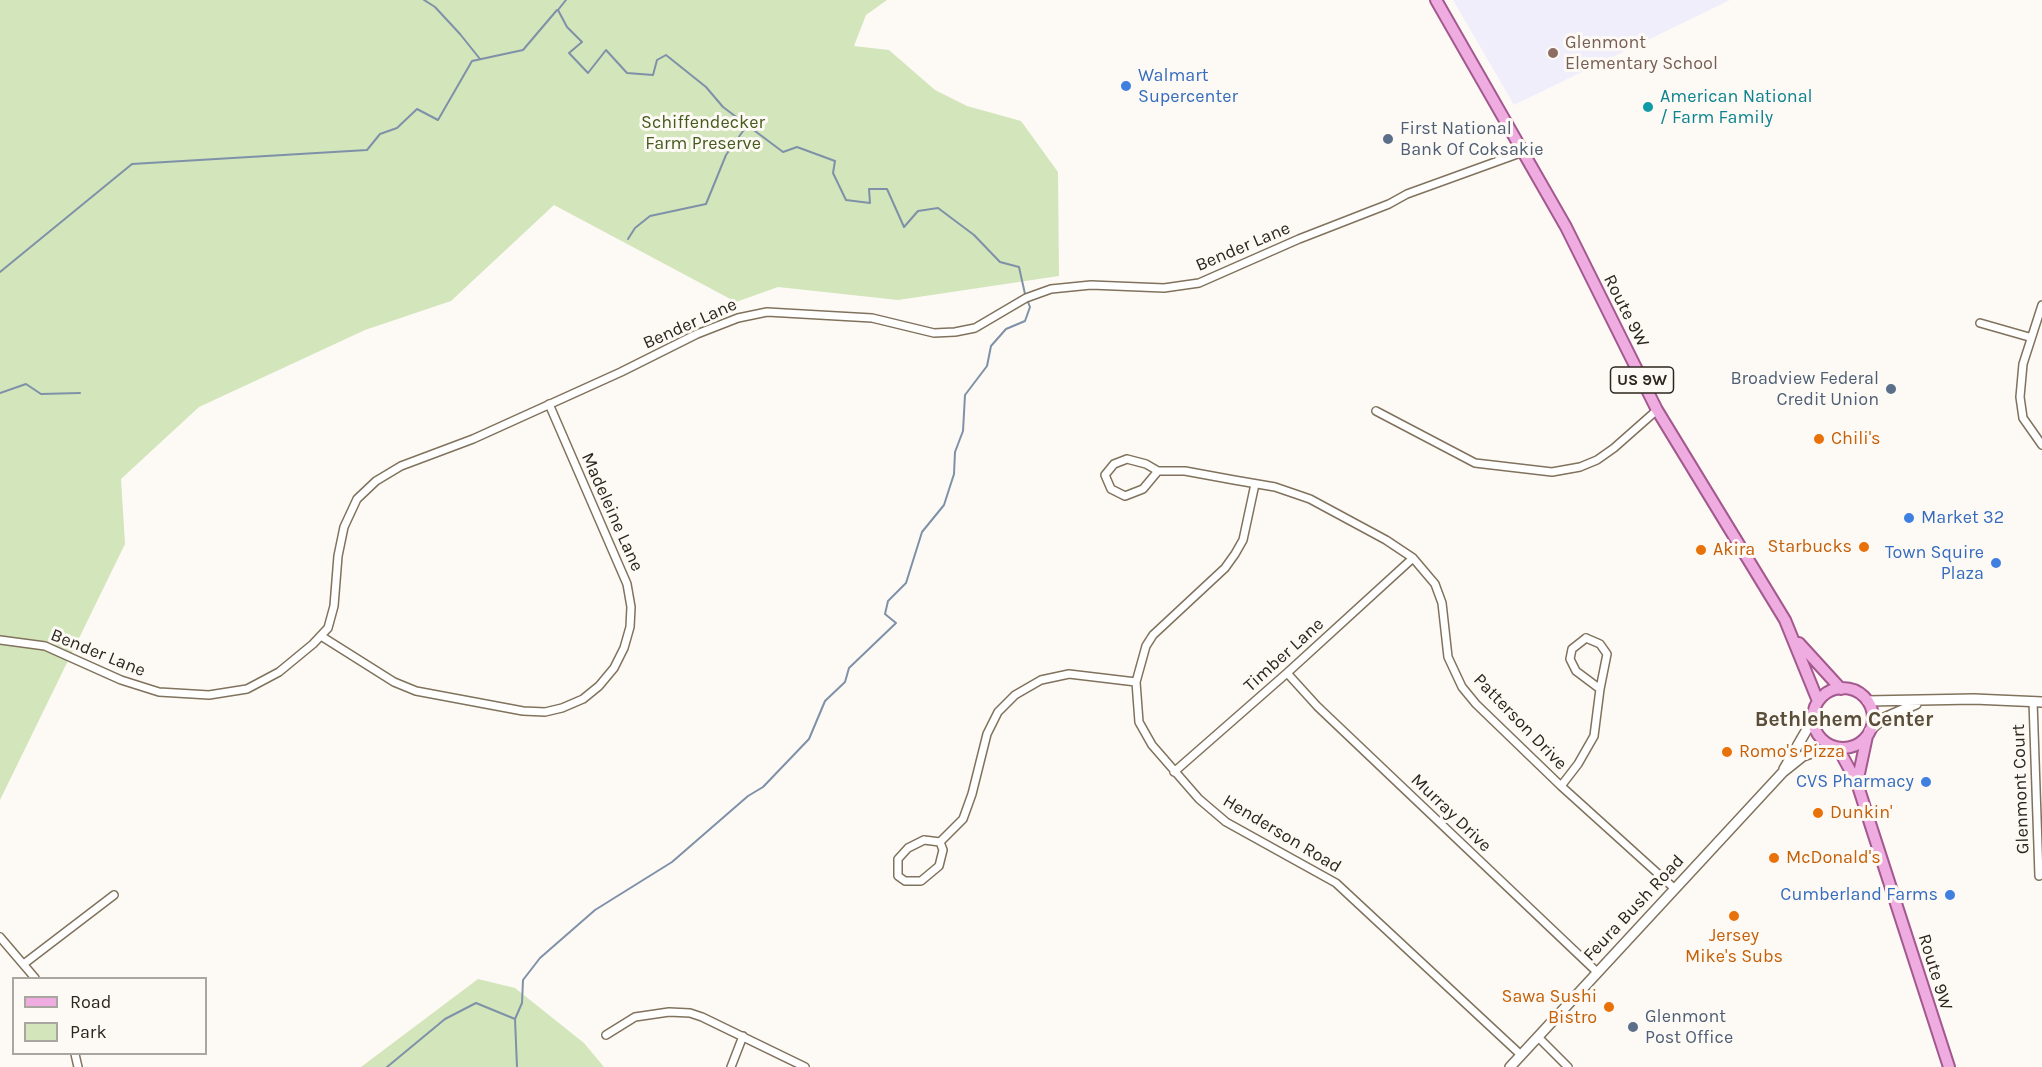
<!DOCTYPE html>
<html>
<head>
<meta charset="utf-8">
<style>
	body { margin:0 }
	#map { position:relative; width:2042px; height:1067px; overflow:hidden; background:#fdfaf5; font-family:Karla,sans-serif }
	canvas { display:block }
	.legend { position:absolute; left:12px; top:977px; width:195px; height:78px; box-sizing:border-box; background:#fdfaf5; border:2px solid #a9a59f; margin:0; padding:8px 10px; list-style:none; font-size:18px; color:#2c261d }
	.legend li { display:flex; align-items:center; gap:12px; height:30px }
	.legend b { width:30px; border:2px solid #a9a59f }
</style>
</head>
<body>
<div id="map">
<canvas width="2042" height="1067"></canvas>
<ul class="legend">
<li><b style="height:8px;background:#eface0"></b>Road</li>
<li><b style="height:16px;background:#d3e5bb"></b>Park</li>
</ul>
</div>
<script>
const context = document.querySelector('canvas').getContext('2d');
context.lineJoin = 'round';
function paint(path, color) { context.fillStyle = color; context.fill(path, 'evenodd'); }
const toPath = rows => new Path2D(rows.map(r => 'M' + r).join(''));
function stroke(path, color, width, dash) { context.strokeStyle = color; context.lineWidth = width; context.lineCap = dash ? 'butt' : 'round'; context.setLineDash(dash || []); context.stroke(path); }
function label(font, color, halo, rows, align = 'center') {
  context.font = font + ' Karla,sans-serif'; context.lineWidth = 6; context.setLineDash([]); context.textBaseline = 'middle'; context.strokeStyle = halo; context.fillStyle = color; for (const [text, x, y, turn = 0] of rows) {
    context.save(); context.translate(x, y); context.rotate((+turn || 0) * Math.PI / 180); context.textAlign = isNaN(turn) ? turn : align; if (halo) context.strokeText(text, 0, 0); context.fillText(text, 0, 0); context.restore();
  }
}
const education = toPath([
	[1453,0,1730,0,1514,105]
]);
const green = toPath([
	[0,0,887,0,866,15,854,46,889,50,935,90,967,106,1021,121,1058,172,1059,276,898,300,778,287,736,302,554,205,451,301,365,330,199,407,121,479,125,544,0,800],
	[478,979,515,988,584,1043,604,1067,361,1067]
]);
const stream = toPath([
	[424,0,435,7,460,34,480,59],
	[566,0,558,10,567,27,582,42,569,53,588,73,606,50,627,73,653,75,657,60,666,55,706,87,723,107,783,152,797,147,835,161,833,173,846,200,870,203,869,189,887,189,904,227,918,211,938,208,974,235,1000,262,1019,267,1025,294],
	[628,239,635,228,650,216,706,204,726,155,748,124],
	[0,272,132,164,367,150,380,134,397,128,417,109,438,120,472,61,523,50,557,10],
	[0,393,26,384,41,394,80,393],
	[515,1019,517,1067],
	[387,1067,445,1019,476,1003,515,1019,522,1003,523,980,540,958,595,910,672,862,748,796,763,787,809,739,825,701,845,682,849,668,896,623,885,614,888,601,906,583,922,532,944,505,954,474,955,452,963,431,965,395,987,366,991,346,1006,329,1025,321,1030,307,1028,302]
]);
const minor = toPath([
	[2042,305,2023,364,2020,397,2023,418,2042,445],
	[1980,323,2029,337],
	[1376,411,1475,463,1552,472,1580,467,1597,460,1614,448,1657,410],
	[1127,459,1146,464,1158,471,1143,489,1125,496,1111,489,1105,475,1114,464,1127,459],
	[1158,471,1185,471,1234,480,1275,487,1310,499,1386,540,1413,558,1435,584,1442,603,1448,657,1462,687,1476,704,1561,786,1675,889],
	[1255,484,1243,540,1235,554,1225,568,1153,635,1146,646,1136,682,1139,722,1152,745,1199,799,1226,822,1336,883,1521,1055],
	[321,636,394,682,416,691,523,711,545,712,562,708,583,699,599,686,614,668,624,648,630,627,631,607,627,584,549,404],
	[1586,638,1600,644,1607,654,1600,689,1576,671,1570,659,1572,649,1586,638],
	[0,640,45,646,121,680,159,692,209,695,247,689,279,672,313,644,328,628,334,606,338,556,344,527,357,499,376,481,401,466,473,439,621,372,697,334,738,318,767,312,872,318,934,333,955,332,975,328,1026,298,1051,289,1091,285,1164,288,1199,283,1299,239,1389,204,1407,194,1523,152],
	[1287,673,1317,706,1597,972],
	[2033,701,2039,876],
	[1174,772,1287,673,1413,558],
	[1561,786,1578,764,1594,736,1600,689],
	[924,840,940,842,943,850,939,866,921,881,905,881,898,876,898,859,908,848,924,840],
	[940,842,963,819,972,794,987,734,998,712,1015,695,1041,680,1069,674,1136,682],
	[0,937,35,978],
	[25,963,114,895],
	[606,1035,635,1017,669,1012,690,1013,702,1017,805,1067],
	[1538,1037,1568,1067],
	[75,1054,78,1067],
	[731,1067,743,1036]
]);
const secondary = toPath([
	[1867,701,1974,699,2042,702],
	[1869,731,1884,718,1916,704],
	[1784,769,1813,719],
	[1510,1067,1783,772,1803,756,1831,746]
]);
const primary = toPath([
	[1436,0,1566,227,1657,410,1785,620,1818,701],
	[1799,643,1841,689],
	'1813 718a30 30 0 1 1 60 0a30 30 0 1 1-60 0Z',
	[1838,748,1857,783,1949,1067],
	[1857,783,1867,736]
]);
const markers = [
	[1553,53,6,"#8d6e63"],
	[1126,86,6,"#3f7fe0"],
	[1648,107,6,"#0f9aa8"],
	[1388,139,6,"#5c6f8a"],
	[1891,389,6,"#5c6f8a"],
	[1819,439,6,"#e8710a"],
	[1909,518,6,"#3f7fe0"],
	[1864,547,6,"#e8710a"],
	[1701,550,6,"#e8710a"],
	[1996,563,6,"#3f7fe0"],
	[1727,752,6,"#e8710a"],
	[1926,782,6,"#3f7fe0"],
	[1818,813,6,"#e8710a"],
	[1774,858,6,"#e8710a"],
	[1950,895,6,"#3f7fe0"],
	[1734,916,6,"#e8710a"],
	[1609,1007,6,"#e8710a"],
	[1633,1027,6,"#5c6f8a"]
];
const shields = [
	[1642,380,63]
];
const shieldNames = [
	["US 9W",1642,380]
];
const educationNames = [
	["Glenmont",1565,43],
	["Elementary School",1565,64]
];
const shopNames = [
	["Walmart",1138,76,"left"],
	["Supercenter",1138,97,"left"],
	["Market 32",1921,518,"left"],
	["Town Squire",1984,553],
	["Plaza",1984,574],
	["CVS Pharmacy",1914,782],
	["Cumberland Farms",1938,895]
];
const cultureNames = [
	["American National",1660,97],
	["/ Farm Family",1660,118]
];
const parkNames = [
	["Schiffendecker",703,123],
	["Farm Preserve",703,144]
];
const serviceNames = [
	["First National",1400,129],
	["Bank Of Coksakie",1400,150],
	["Broadview Federal",1879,379,"right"],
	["Credit Union",1879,400,"right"],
	["Glenmont",1645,1017],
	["Post Office",1645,1038]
];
const streetNames = [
	["Bender Lane",1243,247,-23],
	["Route 9W",1626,311,63],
	["Bender Lane",690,324,-24],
	["Madeleine Lane",612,512,66],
	["Bender Lane",98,653,22],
	["Timber Lane",1284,655,-42],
	["Patterson Drive",1520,722,46],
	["Glenmont Court",2021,789,-92],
	["Murray Drive",1451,813,44],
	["Henderson Road",1282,834,31],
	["Feura Bush Road",1634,908,-47],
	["Route 9W",1935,972,73]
];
const foodNames = [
	["Chili's",1831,439],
	["Starbucks",1852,547,"right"],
	["Akira",1713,550],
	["Romo's Pizza",1739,752],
	["Dunkin'",1830,813],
	["McDonald's",1786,858],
	["Jersey",1734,936,"center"],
	["Mike's Subs",1734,957,"center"],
	["Sawa Sushi",1597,997,"right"],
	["Bistro",1597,1018,"right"]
];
const quarterNames = [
	["Bethlehem Center",1844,720]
];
paint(education, '#f0eefb');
paint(green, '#d3e5bb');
stroke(stream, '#7f91a8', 2);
stroke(minor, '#80725c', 10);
stroke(secondary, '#80725c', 12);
stroke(primary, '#a4598e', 14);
stroke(minor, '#fff', 7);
stroke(secondary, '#fff', 9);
stroke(primary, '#eface0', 10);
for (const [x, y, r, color] of markers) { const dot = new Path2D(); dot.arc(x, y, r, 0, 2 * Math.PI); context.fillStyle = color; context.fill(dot); stroke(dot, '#fdfaf5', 2); }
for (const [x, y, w] of shields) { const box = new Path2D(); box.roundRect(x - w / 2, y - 13, w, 26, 4.5); context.fillStyle = '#fdfaf5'; context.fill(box); stroke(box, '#2c261d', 1.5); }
label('bold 16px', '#2c261d', null, shieldNames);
label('18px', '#785e54', '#fdfaf5', educationNames, 'left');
label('18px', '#366cbe', '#fdfaf5', shopNames, 'right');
label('18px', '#0d838f', '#fdfaf5', cultureNames, 'left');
label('18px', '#455b1d', '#fdfaf5', parkNames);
label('18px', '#4e5e75', '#fdfaf5', serviceNames, 'left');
label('18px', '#2c261d', '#fdfaf5', streetNames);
label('18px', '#c56008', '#fdfaf5', foodNames, 'left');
label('bold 21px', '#5a4d39', '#fdfaf5', quarterNames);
</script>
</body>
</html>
